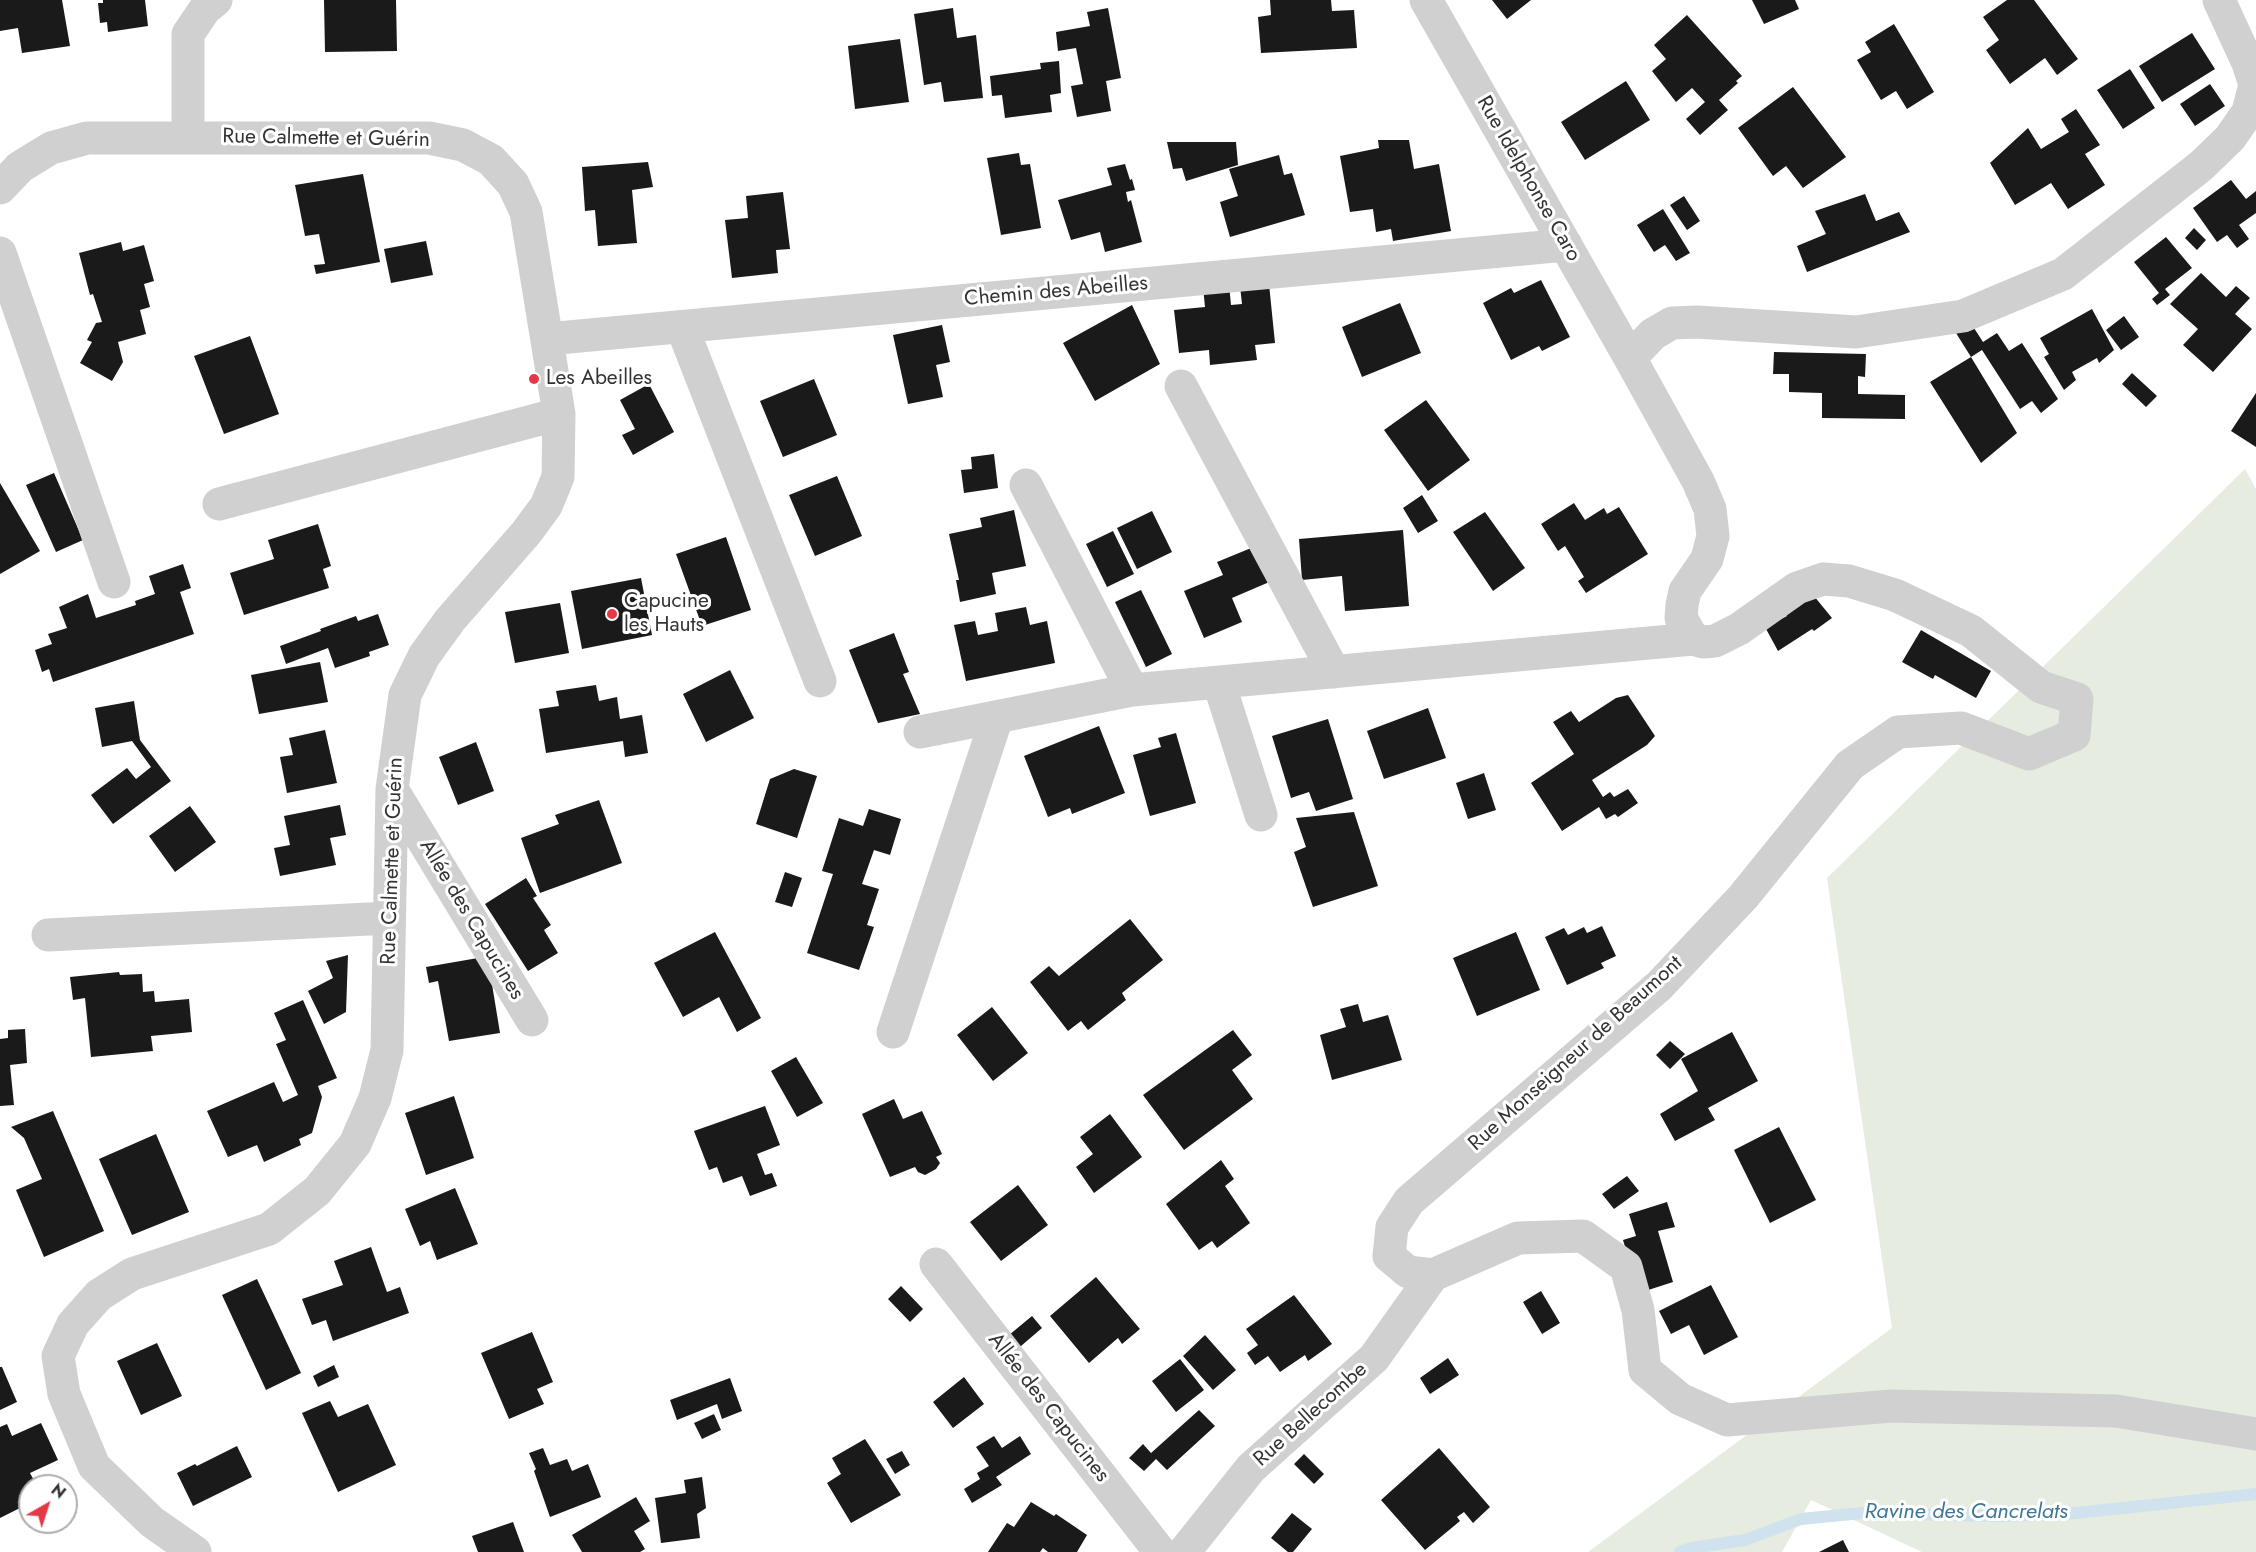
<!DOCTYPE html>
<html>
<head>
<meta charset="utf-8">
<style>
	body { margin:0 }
	#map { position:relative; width:2256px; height:1552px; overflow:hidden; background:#fff; font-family:Jost,sans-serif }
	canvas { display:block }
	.north { position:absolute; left:18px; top:1474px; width:60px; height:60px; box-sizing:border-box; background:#fff; border:2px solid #adadad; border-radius:50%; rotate:39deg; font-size:16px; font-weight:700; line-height:24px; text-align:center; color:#333 }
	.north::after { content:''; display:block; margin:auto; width:21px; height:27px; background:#e63946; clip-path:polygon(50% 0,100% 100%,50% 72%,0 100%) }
</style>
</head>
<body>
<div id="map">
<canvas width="2256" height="1552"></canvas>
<div class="north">N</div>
</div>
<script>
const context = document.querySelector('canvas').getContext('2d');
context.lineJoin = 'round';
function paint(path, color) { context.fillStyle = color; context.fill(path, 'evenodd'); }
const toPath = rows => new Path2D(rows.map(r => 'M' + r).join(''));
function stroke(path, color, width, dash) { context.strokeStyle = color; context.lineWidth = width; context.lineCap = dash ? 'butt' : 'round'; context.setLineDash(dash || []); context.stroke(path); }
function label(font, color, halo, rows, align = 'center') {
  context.font = font + ' Jost,sans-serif'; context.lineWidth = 6; context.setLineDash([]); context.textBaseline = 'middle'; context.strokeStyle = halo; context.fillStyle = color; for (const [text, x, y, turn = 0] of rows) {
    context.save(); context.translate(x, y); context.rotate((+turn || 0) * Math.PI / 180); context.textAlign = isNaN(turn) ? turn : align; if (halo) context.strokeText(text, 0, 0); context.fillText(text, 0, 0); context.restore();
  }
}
const green = toPath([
	[2245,469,2256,489,2256,1552,1922,1552,1811,1500,1782,1552,1588,1552,1892,1328,1827,878]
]);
const stream = toPath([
	[1680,1552,1691,1548,1745,1540,1801,1519,1862,1513,1997,1516,2066,1514,2256,1494]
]);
const building = toPath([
	[0,0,62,0,70,46,22,53,18,28,0,31],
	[103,0,145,0,148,26,108,32,107,22,100,23,98,3,103,3],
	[324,0,396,0,397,51,325,52],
	[1270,0,1331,0,1332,11,1354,10,1357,48,1261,53,1258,17,1271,15],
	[1492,0,1531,0,1507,19],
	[1752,0,1795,0,1799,9,1764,24],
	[2007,0,2034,0,2078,59,2057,75,2045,58,2010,84,1986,50,1999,40,1983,17],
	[953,8,957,38,976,35,983,98,944,102,941,82,924,85,914,14],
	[1108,8,1121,78,1106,81,1111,111,1077,117,1071,86,1083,84,1076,48,1058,51,1056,32,1090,26,1087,12],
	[1687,15,1742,76,1736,81,1738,83,1719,100,1728,110,1700,135,1686,119,1705,102,1692,88,1676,102,1652,71,1666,59,1654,45],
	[1894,24,1934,92,1907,109,1896,91,1881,100,1857,60,1871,52,1865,42],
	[2192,33,2215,69,2162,102,2139,66],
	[900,39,909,102,855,109,848,46],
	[1059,61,1061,93,1050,95,1052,112,1005,118,1002,95,992,96,990,76,1041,69,1040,63],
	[2130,69,2155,108,2123,129,2097,90],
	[1626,81,1650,120,1585,160,1561,122],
	[2210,84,2225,106,2195,126,2180,104],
	[1793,87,1846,157,1803,188,1786,166,1773,176,1738,128],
	[2076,109,2100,145,2085,154,2105,185,2068,209,2051,183,2015,205,1990,163,2028,128,2041,149,2069,132,2061,119],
	[1378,140,1409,140,1414,169,1439,164,1451,231,1393,241,1391,229,1376,232,1373,209,1350,212,1340,156,1379,148],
	[1167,142,1236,142,1238,165,1186,181,1182,168,1173,169],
	[1019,153,1021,165,1030,164,1041,228,1001,235,987,158],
	[1279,155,1284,175,1292,173,1305,215,1230,237,1220,202,1238,196,1229,169],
	[648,162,653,187,632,190,637,243,598,246,595,210,585,211,582,167],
	[1125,164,1130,180,1132,179,1135,190,1126,192,1128,202,1131,200,1142,242,1105,252,1100,232,1071,240,1058,200,1112,185,1107,168],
	[363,174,380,262,316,274,314,265,325,264,319,234,305,236,295,185],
	[2231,180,2246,199,2256,191,2256,213,2239,225,2249,239,2237,248,2227,235,2217,242,2193,208],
	[783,192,790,249,776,250,778,273,732,278,725,220,748,218,746,196],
	[1865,194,1876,221,1899,212,1910,232,1807,272,1797,246,1826,234,1815,211],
	[1684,196,1700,221,1687,230,1670,205],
	[1663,209,1690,253,1676,261,1665,245,1654,252,1637,225],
	[2194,228,2206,240,2197,250,2185,238],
	[2166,237,2192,268,2165,289,2170,295,2157,305,2152,299,2159,293,2134,262],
	[426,241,433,275,391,283,384,249],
	[121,242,123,251,144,245,154,281,144,284,150,307,140,310,146,334,118,342,123,362,112,381,80,363,92,342,87,340,96,323,102,322,93,294,90,295,79,253],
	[2201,273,2226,297,2236,286,2250,298,2235,314,2252,329,2213,372,2183,345,2198,329,2170,304],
	[1541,280,1570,337,1542,351,1539,346,1511,360,1483,303,1511,288,1514,293],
	[1229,284,1231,305,1242,304,1240,286,1269,284,1275,343,1255,345,1257,360,1210,365,1209,350,1179,353,1174,310,1205,307,1203,287],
	[1400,303,1421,353,1362,377,1342,327],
	[1132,305,1160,364,1095,401,1063,343],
	[2092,309,2114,350,2099,363,2097,358,2072,372,2076,380,2064,390,2044,357,2049,354,2040,338],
	[2124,316,2139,337,2121,350,2106,330],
	[942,325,950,362,936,365,943,397,908,404,893,335],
	[1974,328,1983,342,1997,333,2009,351,2022,343,2058,399,2041,413,2032,401,2020,409,1982,350,1971,357,1956,333],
	[250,336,279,414,224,434,194,356],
	[1774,352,1866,354,1865,377,1858,376,1858,394,1905,395,1905,419,1822,418,1822,393,1789,392,1789,374,1773,374],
	[1971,357,2017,433,1981,463,1930,382],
	[2132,373,2157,396,2146,407,2122,384],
	[814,379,837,435,783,457,760,401],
	[649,384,674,432,633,455,622,435,635,429,620,400],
	[2256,393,2256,447,2231,431],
	[1426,400,1470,460,1428,491,1384,430],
	[994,454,998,488,964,493,961,470,972,469,971,457],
	[54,473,83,540,56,552,26,485],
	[837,476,862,536,815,556,789,495],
	[0,483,40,551,0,574],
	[1422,495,1438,521,1418,533,1403,508],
	[1574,503,1585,520,1604,508,1607,514,1619,507,1648,554,1586,593,1578,581,1584,577,1565,546,1558,551,1541,524],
	[1014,510,1026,566,992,573,996,594,960,602,956,580,959,580,949,534,982,527,980,518],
	[1152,511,1172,552,1137,569,1117,528],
	[1485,512,1525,568,1493,591,1453,532],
	[318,524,331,566,323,569,329,588,244,615,230,573,274,559,268,540],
	[1403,530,1409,606,1345,611,1342,576,1302,580,1299,539],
	[1113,531,1134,574,1107,587,1086,544],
	[726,537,751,610,702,626,676,554],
	[1256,546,1274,580,1232,598,1242,622,1204,638,1184,591,1223,575,1217,562],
	[183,564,191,588,180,592,194,634,53,682,49,669,42,672,35,650,52,644,48,634,67,628,59,607,88,594,96,618,136,605,135,601,155,594,149,576],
	[641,578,652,635,582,649,571,591],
	[1141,590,1172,654,1146,667,1115,602],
	[1814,596,1832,618,1814,631,1812,629,1778,651,1765,627,1787,616,1784,612],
	[560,603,569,653,515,663,505,612],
	[1026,607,1030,625,1047,621,1055,663,966,681,954,625,975,621,978,635,998,631,995,613],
	[378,614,389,645,369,652,370,656,335,668,328,648,286,664,280,646,321,631,320,629,356,616,358,621],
	[1921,630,1991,671,1976,698,1935,675,1933,679,1902,662],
	[894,633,909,672,903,674,920,714,878,723,849,650],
	[320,662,328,702,259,714,251,675],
	[730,670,754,718,706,742,683,694],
	[596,685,599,701,617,697,620,719,642,715,648,753,625,757,623,741,546,753,539,709,559,706,556,691],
	[1628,695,1655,736,1647,745,1592,780,1603,797,1610,792,1614,797,1628,789,1638,803,1618,817,1615,814,1606,819,1599,807,1562,831,1531,783,1574,754,1553,722,1571,711,1579,722,1616,698],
	[134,701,140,740,171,781,113,824,91,795,127,768,136,779,151,767,132,741,102,747,95,708],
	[1428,708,1446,758,1384,779,1367,731],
	[1328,719,1353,799,1316,811,1309,792,1291,798,1272,736],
	[1099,726,1125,793,1072,814,1070,808,1048,817,1024,756],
	[325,730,337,783,287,793,280,757,293,755,289,738],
	[1176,733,1196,803,1150,816,1133,755,1161,747,1158,738],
	[476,742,494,791,458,805,439,757],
	[794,769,817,776,797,838,756,824,770,779],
	[1484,773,1496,810,1468,819,1456,783],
	[599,800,622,863,540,893,521,838,559,824,555,815],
	[340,805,346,835,330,838,336,865,280,876,274,848,290,845,284,816],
	[190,806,216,842,175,872,149,836],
	[869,809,901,819,890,855,874,850,862,884,879,889,867,925,874,927,859,970,807,953,833,874,822,871,839,818,863,826],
	[1354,812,1378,886,1313,907,1294,852,1306,847,1296,818],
	[785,872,802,878,792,907,775,902],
	[526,878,537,896,533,898,551,925,544,930,558,953,528,971,485,904],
	[1130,919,1163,960,1122,993,1126,1000,1088,1030,1081,1021,1068,1031,1030,982,1049,966,1059,976],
	[1602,926,1616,956,1601,963,1604,968,1567,985,1545,937,1564,928,1568,935,1584,927,1587,933],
	[715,932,761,1018,737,1032,719,997,683,1017,654,963],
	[1516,932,1540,990,1477,1016,1453,958],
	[348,955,346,1012,324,1024,308,991,333,978,326,961],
	[478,958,490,972,500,1033,449,1041,438,981,429,983,426,967],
	[119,972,120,975,142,974,143,992,154,991,155,1002,189,999,192,1032,151,1036,153,1051,91,1057,85,998,73,1000,70,977],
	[303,1000,337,1078,318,1086,322,1097,312,1133,299,1139,301,1145,264,1162,257,1145,228,1157,207,1111,274,1082,283,1102,298,1095,276,1044,286,1040,274,1013],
	[1358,1004,1363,1022,1388,1015,1402,1060,1332,1080,1320,1035,1346,1027,1340,1009],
	[992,1007,1028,1053,993,1081,957,1035],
	[25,1029,27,1063,10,1065,14,1105,0,1106,0,1039,8,1038,8,1030],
	[1233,1030,1252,1055,1232,1070,1253,1099,1184,1150,1143,1095],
	[1732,1032,1758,1081,1708,1108,1715,1120,1675,1141,1660,1114,1698,1091,1681,1059],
	[1670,1041,1685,1054,1670,1069,1656,1055],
	[796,1057,823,1103,797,1117,771,1071],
	[454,1096,474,1158,426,1175,405,1113],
	[894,1099,903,1119,922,1111,942,1154,936,1157,940,1163,936,1169,925,1175,918,1172,915,1167,890,1177,862,1114],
	[765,1106,780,1145,757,1154,765,1175,772,1173,777,1186,750,1196,742,1176,723,1183,717,1167,709,1170,694,1131],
	[53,1111,104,1231,44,1257,16,1190,42,1179,24,1138,11,1127],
	[1110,1114,1142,1157,1094,1193,1076,1167,1093,1154,1080,1137],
	[1779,1127,1816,1200,1770,1223,1734,1150],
	[156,1134,189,1212,132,1235,99,1159],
	[1221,1160,1234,1179,1225,1186,1250,1223,1217,1248,1212,1241,1199,1250,1166,1204],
	[1627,1176,1639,1191,1614,1209,1602,1194],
	[1018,1185,1048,1225,1001,1261,970,1222],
	[455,1188,478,1244,437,1260,430,1241,420,1246,405,1209],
	[1667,1202,1675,1227,1658,1231,1673,1282,1639,1293,1623,1240,1636,1236,1629,1214],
	[371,1247,387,1292,400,1287,409,1313,333,1341,326,1320,312,1325,302,1299,343,1285,334,1261],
	[1096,1277,1140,1329,1122,1344,1118,1338,1089,1363,1050,1316],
	[257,1279,301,1373,266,1390,222,1295],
	[1711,1285,1738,1337,1704,1355,1689,1325,1671,1334,1659,1311],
	[901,1286,923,1309,910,1322,888,1299],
	[1541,1291,1560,1323,1542,1334,1523,1302],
	[1294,1295,1332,1344,1308,1361,1305,1355,1280,1372,1268,1356,1255,1365,1247,1353,1258,1345,1246,1329],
	[1032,1316,1042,1328,1014,1352,1003,1340],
	[532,1332,553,1382,537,1389,544,1404,509,1419,481,1353],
	[1205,1335,1236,1370,1213,1390,1183,1356],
	[157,1343,182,1396,141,1415,117,1361],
	[1448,1358,1459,1375,1430,1394,1420,1378],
	[1180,1359,1204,1390,1176,1412,1152,1381],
	[334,1365,339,1377,318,1387,313,1376],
	[0,1367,2,1367,17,1402,0,1410],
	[964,1377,984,1404,953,1428,933,1402],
	[730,1378,742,1411,722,1419,717,1404,677,1420,670,1400],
	[330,1401,338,1417,368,1404,396,1465,338,1492,302,1413],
	[1199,1410,1215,1426,1167,1470,1156,1459,1144,1471,1129,1458,1143,1444,1151,1453],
	[714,1414,721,1430,702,1439,694,1423],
	[41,1423,58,1460,30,1473,37,1486,30,1486,30,1503,0,1518,0,1427,7,1424,12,1436],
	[994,1436,1002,1448,1020,1436,1031,1454,996,1477,1002,1485,972,1503,964,1489,980,1479,977,1473,989,1466,976,1447],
	[865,1439,901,1495,851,1523,827,1483,841,1474,832,1458],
	[237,1446,252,1477,193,1506,177,1473,195,1464,197,1466],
	[543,1448,550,1465,567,1459,572,1471,588,1464,601,1497,550,1517,534,1471,536,1469,529,1453],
	[1439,1448,1490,1507,1473,1523,1464,1512,1457,1517,1460,1521,1425,1550,1381,1500],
	[902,1451,910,1465,895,1474,886,1459],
	[1304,1454,1324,1474,1314,1484,1294,1464],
	[702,1477,706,1508,697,1514,700,1538,661,1543,655,1498,686,1493,684,1480],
	[636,1497,650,1521,634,1531,645,1549,640,1552,582,1552,572,1535],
	[1031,1502,1054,1516,1056,1514,1087,1535,1077,1552,1048,1552,1043,1548,1040,1552,988,1552,1007,1523,1014,1527],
	[1292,1513,1312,1529,1293,1552,1288,1552,1271,1538],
	[513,1522,524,1552,478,1552,472,1536],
	[1843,1540,1849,1552,1819,1552]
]);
const street = toPath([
	[1426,0,1630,358,1698,481,1710,509,1713,536,1707,559,1685,591,1682,605,1681,618,1693,639,1703,642,1715,641,1739,629,1797,588,1823,579,1849,581,1895,595,1971,631,2041,687,2077,699,2074,735,2029,754,1961,728,1898,732,1850,765,1743,897,1659,986,1409,1201,1392,1227,1389,1256,1408,1272,1433,1275,1518,1238,1583,1236,1626,1267,1638,1310,1645,1370,1680,1399,1727,1420,1891,1406,2116,1411,2256,1434],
	[188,138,188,34,205,9,216,0],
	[0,188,20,167,51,148,87,138,429,138,463,145,491,160,513,184,526,212,559,414,558,477,546,506,526,533,450,620,424,656,405,695,392,789,387,1050,375,1098,355,1144,317,1191,269,1229,132,1274,99,1295,73,1324,58,1356,64,1394,94,1466,152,1522,195,1552],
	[0,253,114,582],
	[682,327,820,681],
	[547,339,1566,245],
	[1630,358,1653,334,1672,323,1697,322,1856,332,1963,316,2063,274,2201,166,2230,138,2248,112,2255,85,2248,63,2219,0],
	[1181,386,1334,672],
	[1026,485,1132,690],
	[219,504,559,414],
	[1219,683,1261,815],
	[920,732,1132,690,1693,639],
	[392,789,532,1020],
	[48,935,389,918],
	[893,1032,997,717],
	[936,1264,1160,1552],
	[1184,1552,1251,1468,1374,1358,1433,1275]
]);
const markers = [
	[534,379,6,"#e63946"],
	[612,614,6,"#e63946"]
];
const streetNames = [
	["Rue Calmette et Guérin",326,139,1],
	["Rue Idelphonse Caro",1528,179,60],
	["Chemin des Abeilles",1056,292,-5],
	["Rue Calmette et Guérin",393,861,-88],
	["Allée des Capucines",471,920,59],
	["Rue Monseigneur de Beaumont",1576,1054,-42],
	["Allée des Capucines",1048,1408,52],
	["Rue Bellecombe",1311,1415,-42]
];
const poiNames = [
	["Les Abeilles",546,379],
	["Capucine",624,602],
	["les Hauts",624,626]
];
const waterNames = [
	["Ravine des Cancrelats",1966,1513]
];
paint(green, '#e6ecdf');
stroke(stream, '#cfe2ee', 12);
paint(building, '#1a1a1a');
stroke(street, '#d0d0d0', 33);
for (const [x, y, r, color] of markers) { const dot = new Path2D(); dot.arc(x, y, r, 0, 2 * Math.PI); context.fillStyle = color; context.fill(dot); stroke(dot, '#fff', 2); }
label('21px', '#333', '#fff', streetNames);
label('21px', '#333', '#fff', poiNames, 'left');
label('italic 22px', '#3f7597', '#fff', waterNames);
</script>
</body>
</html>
